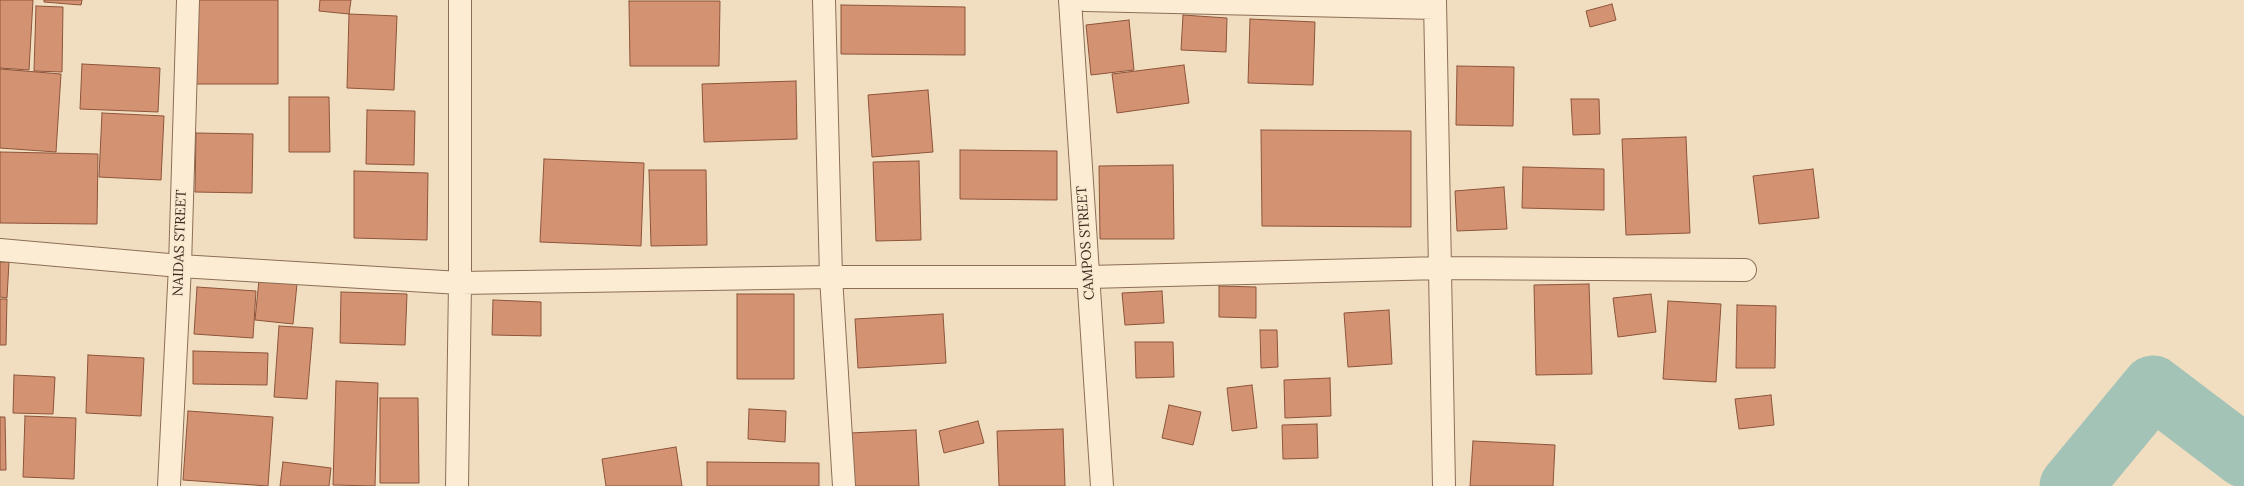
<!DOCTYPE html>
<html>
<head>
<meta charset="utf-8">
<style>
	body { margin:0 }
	canvas { display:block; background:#f1dec0 }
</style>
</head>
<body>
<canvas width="2244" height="486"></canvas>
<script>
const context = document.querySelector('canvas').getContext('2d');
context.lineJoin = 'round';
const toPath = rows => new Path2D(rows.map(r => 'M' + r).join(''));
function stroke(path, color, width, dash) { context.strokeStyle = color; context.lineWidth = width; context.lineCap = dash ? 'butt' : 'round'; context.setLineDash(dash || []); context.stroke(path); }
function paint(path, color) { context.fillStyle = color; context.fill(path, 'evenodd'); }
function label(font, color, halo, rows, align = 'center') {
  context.font = font + ' Lora,serif'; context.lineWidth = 3.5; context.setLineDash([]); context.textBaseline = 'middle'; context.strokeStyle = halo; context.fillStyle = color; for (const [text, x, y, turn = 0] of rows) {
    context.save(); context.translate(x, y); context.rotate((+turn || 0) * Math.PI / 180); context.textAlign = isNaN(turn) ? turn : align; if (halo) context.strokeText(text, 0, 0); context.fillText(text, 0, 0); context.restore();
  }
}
const river = toPath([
	[2071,486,2153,387,2244,456]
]);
const building = toPath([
	[0,0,33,0,29,70,0,68,0,0],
	[44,0,82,0,81,5,44,2,44,0],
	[194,0,278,0,278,84,194,84,194,0],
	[320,0,351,0,349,14,319,11,320,0],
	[629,1,720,1,719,66,630,66,629,1],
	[1612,4,1616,20,1590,27,1586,11,1612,4],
	[841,5,965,7,965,55,841,54,841,5],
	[36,6,63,7,62,72,34,71,36,6],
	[349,14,397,16,394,90,347,88,349,14],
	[1183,15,1227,18,1226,52,1181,50,1183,15],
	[1250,19,1315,22,1313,85,1248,83,1250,19],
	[1129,20,1134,70,1091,75,1086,25,1129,20],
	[82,64,160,68,158,112,80,109,82,64],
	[1184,65,1189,103,1117,113,1112,74,1184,65],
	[1457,66,1514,67,1513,126,1456,125,1457,66],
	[0,69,61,74,56,152,0,148,0,69],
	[796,81,797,139,704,142,702,84,796,81],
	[928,90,933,152,872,157,868,95,928,90],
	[289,97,329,97,330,152,289,152,289,97],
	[1571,99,1599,99,1600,134,1573,135,1571,99],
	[367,110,415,111,414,165,366,164,367,110],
	[102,113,164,116,161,180,99,177,102,113],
	[1261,130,1411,131,1411,227,1262,226,1261,130],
	[196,133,253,134,252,193,195,192,196,133],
	[1686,137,1690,233,1626,235,1622,139,1686,137],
	[960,150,1057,151,1057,200,960,199,960,150],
	[0,152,98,154,97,224,0,223,0,152],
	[544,159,644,163,641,246,540,242,544,159],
	[919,161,921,240,876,241,873,162,919,161],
	[1173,165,1174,239,1100,239,1099,166,1173,165],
	[1523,167,1604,169,1604,210,1522,208,1523,167],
	[1813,169,1819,218,1759,224,1753,176,1813,169],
	[649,170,706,170,707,245,651,246,649,170],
	[354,171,428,173,427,240,354,238,354,171],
	[1504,187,1507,229,1457,231,1455,191,1504,187],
	[0,262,9,262,7,298,0,297,0,262],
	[259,280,297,284,293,324,255,320,259,280],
	[1589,284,1592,374,1536,375,1534,285,1589,284],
	[1219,286,1256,287,1256,318,1219,317,1219,286],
	[197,287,256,291,253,338,194,334,197,287],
	[1162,291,1164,323,1125,325,1122,293,1162,291],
	[341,292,407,294,405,345,340,343,341,292],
	[737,294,794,294,794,379,737,379,737,294],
	[1651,294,1656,332,1618,337,1613,298,1651,294],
	[0,299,7,299,6,345,0,345,0,299],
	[493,300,541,302,541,336,492,335,493,300],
	[1668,301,1721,304,1716,382,1663,379,1668,301],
	[1737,305,1776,306,1775,368,1736,368,1737,305],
	[1389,310,1392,364,1348,367,1344,313,1389,310],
	[943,314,946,363,858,368,855,319,943,314],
	[279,326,313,328,307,399,274,397,279,326],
	[1260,330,1277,330,1278,367,1261,368,1260,330],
	[1135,342,1173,342,1174,377,1136,378,1135,342],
	[193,351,268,353,267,385,193,384,193,351],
	[88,355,144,358,141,416,86,413,88,355],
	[14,375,55,377,53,414,13,413,14,375],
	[1330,378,1331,416,1285,418,1284,380,1330,378],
	[336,381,378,383,375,486,333,485,336,381],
	[1252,385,1257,428,1232,431,1227,388,1252,385],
	[1771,395,1774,425,1739,429,1735,399,1771,395],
	[380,398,418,398,419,483,380,483,380,398],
	[1169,405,1201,412,1193,445,1162,438,1169,405],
	[749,409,786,411,785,442,748,439,749,409],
	[188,411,273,417,268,486,183,480,188,411],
	[25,416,76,418,74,479,23,477,25,416],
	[0,417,5,417,6,470,0,470,0,417],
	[978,421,984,443,944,453,939,431,978,421],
	[1317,424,1318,458,1283,459,1282,425,1317,424],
	[1063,429,1065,486,999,486,997,431,1063,429],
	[916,430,919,486,853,486,850,433,916,430],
	[1473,441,1555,445,1553,486,1470,486,1473,441],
	[676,447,682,486,606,486,602,459,676,447],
	[283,462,331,468,329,486,280,486,283,462],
	[707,462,819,463,819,486,707,486,707,462]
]);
const minor = toPath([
	[824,0,831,277,844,486],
	[1070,0,1102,486],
	[1085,0,1435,8],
	[1435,0,1444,486],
	[0,250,180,266,460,283,831,277,1089,277,1441,268,1745,270],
	[169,486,180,266,188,0],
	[457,486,460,283,460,0]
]);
const streetNames = [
	["NAIDAS STREET",180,243,-88],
	["CAMPOS STREET",1086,243,-94]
];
stroke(river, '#a3c3b7', 63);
paint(building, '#d39372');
stroke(building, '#8d543a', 1);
stroke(minor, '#8c6e56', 24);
stroke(minor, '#fbecd3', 22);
label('14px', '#3a281c', '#f8e9d0', streetNames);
</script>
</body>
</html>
